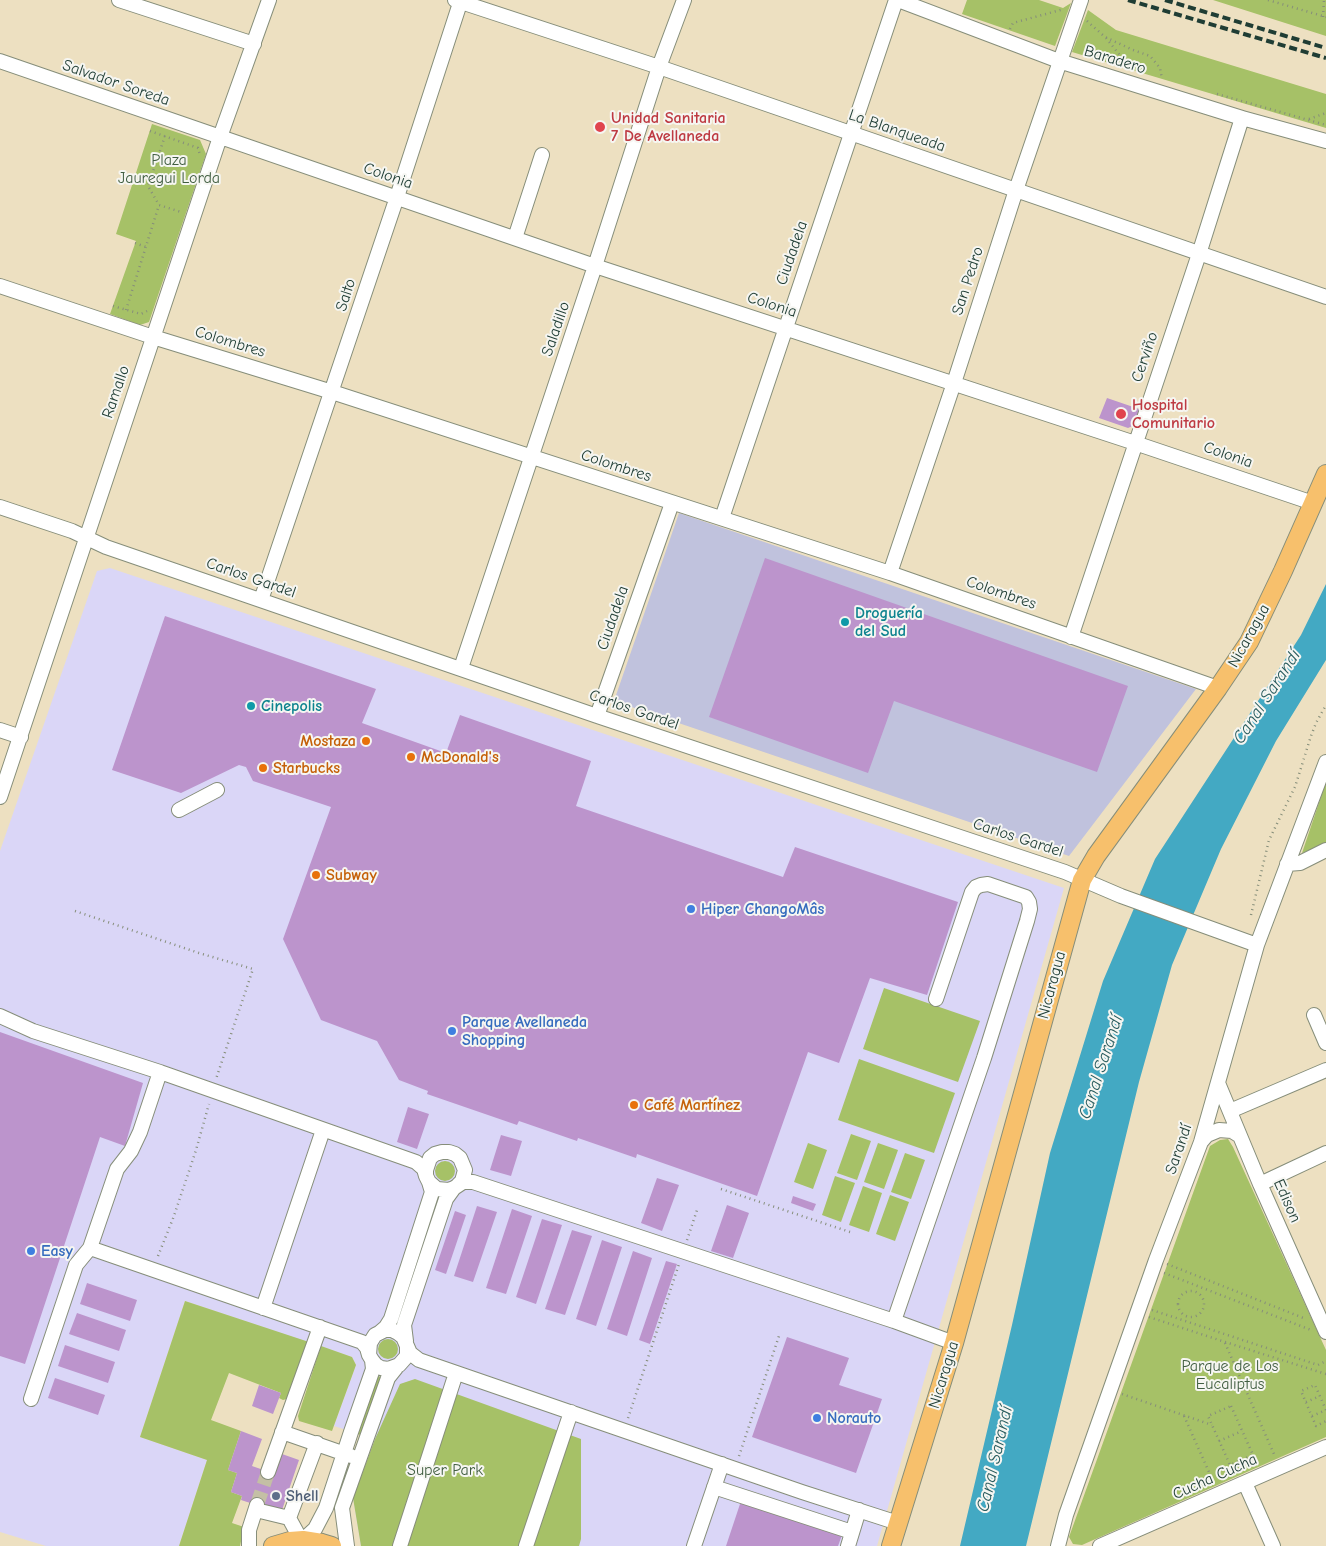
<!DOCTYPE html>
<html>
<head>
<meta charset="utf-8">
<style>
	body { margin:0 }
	canvas { display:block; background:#ede0c1 }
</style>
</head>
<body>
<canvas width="1326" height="1546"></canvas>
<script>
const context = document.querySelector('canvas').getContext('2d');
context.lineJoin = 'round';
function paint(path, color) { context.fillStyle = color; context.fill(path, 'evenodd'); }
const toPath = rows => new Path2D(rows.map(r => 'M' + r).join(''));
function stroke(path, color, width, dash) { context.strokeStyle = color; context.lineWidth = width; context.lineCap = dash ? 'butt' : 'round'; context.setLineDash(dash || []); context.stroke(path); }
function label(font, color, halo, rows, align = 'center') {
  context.font = font + ' "Comic Neue",sans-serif'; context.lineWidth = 4; context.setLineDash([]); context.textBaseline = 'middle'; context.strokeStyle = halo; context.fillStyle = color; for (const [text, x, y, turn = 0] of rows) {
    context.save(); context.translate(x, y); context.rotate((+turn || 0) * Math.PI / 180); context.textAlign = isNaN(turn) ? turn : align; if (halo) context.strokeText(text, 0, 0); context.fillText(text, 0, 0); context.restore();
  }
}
const built = toPath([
	[110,568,1064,888,877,1546,361,1546,353,1498,375,1439,334,1426,356,1365,352,1357,185,1301,140,1437,207,1460,179,1546,46,1546,0,1532,0,851,97,571]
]);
const industrial = toPath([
	[679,513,1196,689,1069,856,614,701]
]);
const green = toPath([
	[967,0,1039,0,1063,8,1071,3,1055,46,962,14],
	[1213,0,1326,0,1326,36],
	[1088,10,1116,30,1326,94,1326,128,1072,52],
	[152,124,200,140,206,154,149,322,140,325,110,314,136,241,116,234],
	[1326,782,1326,844,1302,853],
	[884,988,980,1021,958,1082,863,1049],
	[859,1059,955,1093,934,1153,838,1120],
	[851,1134,871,1141,857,1180,837,1173],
	[1228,1139,1233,1147,1326,1350,1326,1437,1082,1545,1073,1544,1069,1537,1210,1146,1220,1140],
	[808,1143,827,1150,813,1189,794,1182],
	[878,1143,898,1150,884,1189,864,1182],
	[905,1153,925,1160,911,1199,891,1192],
	'435 1171a10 10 0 1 1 20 0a10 10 0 1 1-20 0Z',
	[835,1176,855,1183,841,1222,822,1215],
	[863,1186,882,1193,869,1232,849,1225],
	[890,1195,909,1202,895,1241,876,1234],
	[185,1301,309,1342,290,1398,283,1400,279,1398,281,1393,229,1373,211,1420,241,1431,228,1470,237,1473,231,1492,242,1496,232,1523,244,1527,240,1546,179,1546,207,1460,140,1437],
	'378 1349a10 10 0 1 1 20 0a10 10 0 1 1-20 0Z',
	[321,1346,352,1357,356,1365,332,1431,299,1421,298,1416],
	[378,1376,382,1377,361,1435,357,1434],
	[415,1379,581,1439,581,1539,579,1546,361,1546,353,1498,375,1439,400,1384]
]);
const water = toPath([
	[1326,584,1326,660,1276,741,1221,849,1172,965,1139,1082,1026,1546,960,1546,1012,1325,1050,1153,1103,981,1155,859,1301,635]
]);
const building = toPath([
	[1107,398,1142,410,1137,424,1128,428,1099,418],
	[765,558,1128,686,1097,772,894,701,868,773,709,717],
	[165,616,376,689,362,723,446,753,460,715,591,761,576,806,783,877,795,847,958,902,927,995,870,978,839,1063,808,1052,757,1196,637,1154,636,1158,578,1138,577,1141,519,1121,517,1125,427,1094,428,1091,399,1080,377,1041,321,1020,283,939,331,807,253,781,246,767,239,765,181,793,112,770],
	[0,1032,143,1083,125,1146,100,1137,25,1364,0,1356],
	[408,1107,429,1114,417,1149,397,1142],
	[501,1135,522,1141,511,1176,490,1170],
	[657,1178,679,1185,662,1231,641,1223],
	[793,1196,816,1204,813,1211,791,1203],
	[727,1205,749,1213,733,1258,711,1251],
	[477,1206,497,1212,473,1282,454,1276],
	[512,1209,532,1216,506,1294,486,1288],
	[455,1211,466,1215,446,1274,435,1270],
	[542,1219,562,1225,536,1304,516,1297],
	[572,1230,592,1236,565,1315,545,1309],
	[602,1240,622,1247,596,1326,576,1319],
	[633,1251,652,1258,627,1336,607,1329],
	[666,1261,677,1264,650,1344,639,1340],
	[87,1283,137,1300,130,1321,80,1304],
	[77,1313,126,1330,119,1351,69,1334],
	[787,1337,849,1358,839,1385,882,1399,856,1473,752,1437],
	[65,1345,115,1362,108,1383,58,1366],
	[55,1378,105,1395,98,1415,48,1398],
	[259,1385,281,1393,273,1414,252,1406],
	[241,1431,262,1439,252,1466,275,1474,282,1454,299,1460,281,1513,241,1500,242,1496,231,1492,237,1473,228,1470],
	[741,1501,842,1535,838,1546,726,1546]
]);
const minorTunnel = toPath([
	[257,1505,268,1472]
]);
const path = toPath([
	[1268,0,1326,17],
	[1323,17,1324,0],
	[1087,21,1105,37,1133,50,1150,56,1160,68,1162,79],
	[1010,29,1013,23,1064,9],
	[1106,38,1127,64,1136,70],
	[1217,94,1326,125],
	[1309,119,1326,113],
	[150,131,198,148,200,155],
	[165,136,148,186,159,205,181,212],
	[135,243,146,247],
	[113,306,141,314,147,311],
	[126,310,159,205],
	[75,911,199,953,253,969,216,1079],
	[1251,915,1269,840,1295,787,1311,736,1316,723,1326,705],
	[721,1189,850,1232],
	[687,1240,698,1207],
	[158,1256,174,1216,196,1150,209,1104],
	[1167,1264,1306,1319],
	[1164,1273,1311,1330],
	'1178 1304a13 13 0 1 1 26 0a13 13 0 1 1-26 0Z',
	[1152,1310,1318,1365,1326,1361],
	[1149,1317,1225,1342,1326,1374],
	[1225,1343,1274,1454],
	[1122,1394,1212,1425],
	[1306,1402,1320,1396],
	[1231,1406,1253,1455,1230,1465,1208,1416,1231,1406],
	[1326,1410,1315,1385,1301,1391,1316,1426,1326,1421],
	[1184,1416,1213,1481],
	[1312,1416,1326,1410],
	[628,1418,679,1264],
	[1219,1441,1242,1431],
	[739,1456,780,1333]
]);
const minor = toPath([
	[119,0,254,44],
	[455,0,659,67,1326,297],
	[898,0,1059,61,1242,118,1326,141],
	[0,61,595,266,1135,443,1313,503],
	[515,238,542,155],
	[0,286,153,337,332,392,890,573,1218,688],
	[0,507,72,531,106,547,597,716,1065,872,1121,896,1257,945],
	[722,518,896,0],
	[890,573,954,383,1016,190,1081,0],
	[261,600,397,197,461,0],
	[1071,637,1199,254,1242,118],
	[461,668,595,266,659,67,684,0],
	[597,716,672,503],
	[0,730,21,737],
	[0,797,220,137,269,0],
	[179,810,217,790],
	[1287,864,1300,863,1326,850],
	[1314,1015,1326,1043],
	[0,1016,33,1031,160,1072,416,1162,424,1169,426,1176],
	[1218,1083,1260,1184,1326,1332],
	[1230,1111,1326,1070],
	[1201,1142,1207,1135,1219,1130,1232,1131,1240,1136],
	[1260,1184,1326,1153],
	[458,1185,462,1181,465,1170,460,1158,455,1154,449,1152,442,1152,435,1154,430,1158,426,1170,426,1176,429,1182,437,1189,449,1190,454,1188,463,1182,473,1182,894,1321,954,1343],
	[90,1248,362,1342,367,1348,369,1355,372,1360,376,1365,381,1368,388,1369,399,1365,407,1356,407,1346,403,1337,398,1333,392,1330,385,1330,375,1335,370,1343,369,1355],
	[263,1308,323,1130],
	[894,1321,984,1058,1027,921,1030,909,1029,902,1026,897,988,884,981,885,976,887,972,892,936,999],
	[379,1333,386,1327,391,1319,432,1192,429,1182],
	[406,1341,404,1325,446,1199,454,1188],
	[407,1346,410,1353,419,1360,802,1492,898,1523],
	[31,1399,76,1265,90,1248,117,1169,131,1151,140,1132,160,1072],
	[282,1432,351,1456],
	[268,1472,320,1327],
	[1245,1483,1273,1546],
	[714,1487,852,1532],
	[256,1510,289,1518],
	[301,1540,289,1518,317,1443],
	[303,1540,315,1529,326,1508,351,1432,373,1369,372,1360],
	[249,1546,249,1530,257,1505],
	[347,1546,342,1508,388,1378,396,1368],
	[400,1546,456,1373],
	[526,1546,571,1412],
	[694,1546,722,1464],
	[848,1546,859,1510],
	[1058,1546,1066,1515,1156,1260,1201,1142,1257,945,1326,762],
	[1100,1546,1326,1447]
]);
const major = toPath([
	[273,1546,290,1541,303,1540,322,1543,332,1546],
	[891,1546,954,1343,1082,880,1096,856,1218,688,1249,642,1283,571,1326,474]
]);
const rail = toPath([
	[1128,0,1326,58],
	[1165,0,1326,48]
]);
const markers = [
	[600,127,6,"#e0444e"],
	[1121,414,6,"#e0444e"],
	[845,622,5,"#0f9aa8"],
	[251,706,5,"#0f9aa8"],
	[366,741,5,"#e8710a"],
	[411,757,5,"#e8710a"],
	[263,768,5,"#e8710a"],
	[316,875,5,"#e8710a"],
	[691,909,5,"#3f7fe0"],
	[452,1031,5,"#3f7fe0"],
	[634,1105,5,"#e8710a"],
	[31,1251,5,"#3f7fe0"],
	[817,1418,5,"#3f7fe0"],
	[276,1496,5,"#5c6f8a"]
];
const streetNames = [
	["Baradero",1115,60,17],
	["Salvador Soreda",116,83,19],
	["La Blanqueada",897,131,19],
	["Colonia",388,176,19],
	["Ciudadela",792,253,-71],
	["San Pedro",968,281,-72],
	["Salto",346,295,-72],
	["Colonia",772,305,18],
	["Saladillo",556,329,-71],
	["Colombres",230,342,17],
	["Cerviño",1145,357,-71],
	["Ramallo",116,392,-71],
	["Colonia",1228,455,19],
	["Colombres",616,466,18],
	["Carlos Gardel",251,578,19],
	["Colombres",1001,593,19],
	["Ciudadela",613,618,-71],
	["Nicaragua",1249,636,-61],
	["Carlos Gardel",634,710,19],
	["Carlos Gardel",1018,838,18],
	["Nicaragua",1052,985,-75],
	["Sarandí",1179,1149,-71],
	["Edison",1287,1201,66],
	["Nicaragua",944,1375,-73],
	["Cucha Cucha",1215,1477,-24]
];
const healthNames = [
	["Unidad Sanitaria",611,118],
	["7 De Avellaneda",611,136],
	["Hospital",1132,405],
	["Comunitario",1132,423]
];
const parkNames = [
	["Plaza",169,160],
	["Jauregui Lorda",169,178],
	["Parque de Los",1230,1366],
	["Eucaliptus",1230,1384],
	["Super Park",445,1470]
];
const cultureNames = [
	["Droguería",855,613],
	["del Sud",855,631],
	["Cinepolis",261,706]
];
const foodNames = [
	["Mostaza",356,741,"right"],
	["McDonald's",421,757],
	["Starbucks",273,768],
	["Subway",326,875],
	["Café Martínez",644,1105]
];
const shopNames = [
	["Hiper ChangoMâs",701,909],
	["Parque Avellaneda",462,1022],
	["Shopping",462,1040],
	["Easy",41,1251],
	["Norauto",827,1418]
];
const serviceNames = [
	["Shell",286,1496]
];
const waterNames = [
	["Canal Sarandí",1267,697,-57],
	["Canal Sarandí",1101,1067,-72],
	["Canal Sarandí",995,1459,-77]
];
paint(built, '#dad6f7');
paint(industrial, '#c0c2dd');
paint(green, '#a6c167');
paint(water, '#43a9c3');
paint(building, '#bc94cc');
stroke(minorTunnel, '#c4bfa5', 14, [14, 7]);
stroke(minor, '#868e7a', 16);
stroke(major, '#868e7a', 20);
stroke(path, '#868e7a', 2.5, [1, 4]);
stroke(minor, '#fff', 14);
stroke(major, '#f7c06c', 18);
stroke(rail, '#1f3d34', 4, [8, 4]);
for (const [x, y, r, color] of markers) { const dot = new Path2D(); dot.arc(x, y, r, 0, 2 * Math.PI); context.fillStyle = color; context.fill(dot); stroke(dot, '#f6f6f2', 2); }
label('16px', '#1f3d34', '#f6f6f2', streetNames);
label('bold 16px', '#be3a42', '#f6f6f2', healthNames, 'left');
label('16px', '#415e41', '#f6f6f2', parkNames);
label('bold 16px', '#0d838f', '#f6f6f2', cultureNames, 'left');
label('bold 16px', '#c56008', '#f6f6f2', foodNames, 'left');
label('bold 16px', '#366cbe', '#f6f6f2', shopNames, 'left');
label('bold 16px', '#4e5e75', '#f6f6f2', serviceNames, 'left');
label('italic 18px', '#2a5d5f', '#f6f6f2', waterNames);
</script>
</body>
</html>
